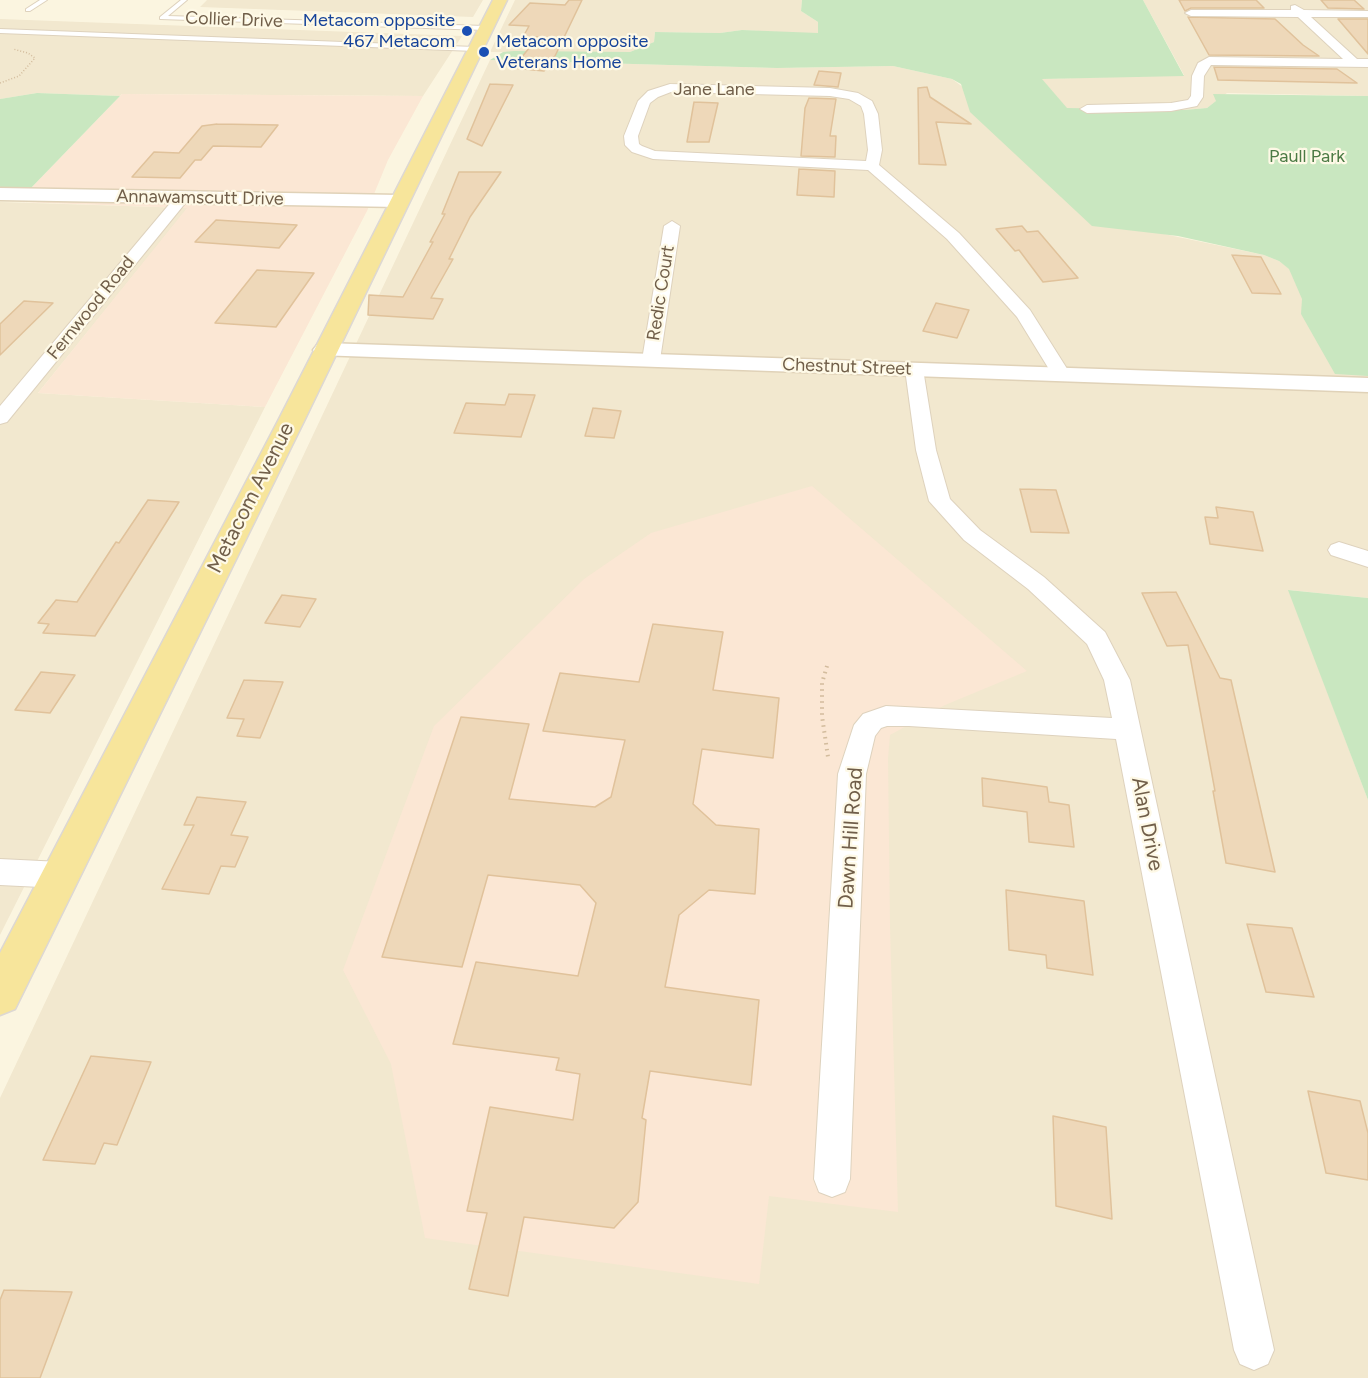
<!DOCTYPE html>
<html>
<head>
<meta charset="utf-8">
<style>
	body { margin:0 }
	canvas { display:block; background:#fbf5e0 }
</style>
</head>
<body>
<canvas width="1368" height="1378"></canvas>
<script>
const context = document.querySelector('canvas').getContext('2d');
context.lineJoin = 'round';
function paint(path, color) { context.fillStyle = color; context.fill(path, 'evenodd'); }
const toPath = rows => new Path2D(rows.map(r => 'M' + r).join(''));
function stroke(path, color, width, dash) { context.strokeStyle = color; context.lineWidth = width; context.lineCap = dash ? 'butt' : 'round'; context.setLineDash(dash || []); context.stroke(path); }
function label(font, color, halo, rows, align = 'center') {
  context.font = font + ' Figtree,sans-serif'; context.lineWidth = 4.5; context.setLineDash([]); context.textBaseline = 'middle'; context.strokeStyle = halo; context.fillStyle = color; for (const [text, x, y, turn = 0] of rows) {
    context.save(); context.translate(x, y); context.rotate((+turn || 0) * Math.PI / 180); context.textAlign = isNaN(turn) ? turn : align; if (halo) context.strokeText(text, 0, 0); context.fillText(text, 0, 0); context.restore();
  }
}
const residential = toPath([
	[207,0,483,0,473,17,200,7],
	[515,0,802,0,801,11,818,22,819,29,818,33,812,34,742,30,720,33,655,32,654,42,630,52,490,52],
	[1143,0,1368,0,1368,96,1227,93,1207,108,1184,110,1067,109,1041,79,1184,75],
	[0,19,462,36,423,96,122,94,120,96,37,93,0,99],
	[490,60,777,68,893,66,952,79,1159,233,1264,255,1279,261,1290,269,1368,365,1368,598,1289,590,1368,800,1368,1378,0,1378,0,1098],
	[0,202,188,208,38,393,265,407,0,935]
]);
const commercial = toPath([
	[122,94,423,96,388,160,367,211,265,407,38,393,187,208,20,202,31,188],
	[812,486,1027,671,945,705,890,735,888,758,890,926,898,1212,769,1196,759,1284,425,1238,391,1064,343,970,434,726,584,579,651,533]
]);
const green = toPath([
	[802,0,1143,0,1184,76,1042,79,1067,108,1184,110,1207,108,1216,101,1213,94,1368,96,1368,376,1335,374,1301,314,1302,299,1289,269,1279,261,1264,255,1178,236,1092,226,970,112,961,84,952,79,893,66,777,68,490,60,503,52,514,51,630,52,654,42,655,32,720,33,742,30,818,33,818,22,801,11],
	[37,93,120,96,30,189,0,188,0,99],
	[1288,590,1368,598,1368,800]
]);
const building = toPath([
	[569,0,582,0,555,56,544,71,513,68,538,37,523,37,529,26,509,25,530,3,565,5,569,0],
	[1179,0,1256,0,1264,8,1191,8,1185,11,1179,0],
	[1321,0,1354,0,1364,9,1328,8,1321,0],
	[1188,17,1275,19,1303,45,1319,56,1209,55,1188,17],
	[1338,19,1368,19,1368,54,1338,19],
	[1214,67,1337,69,1357,83,1218,80,1214,67],
	[819,71,841,73,838,87,814,85,819,71],
	[490,84,513,85,482,146,467,139,490,84],
	[927,87,930,97,971,124,936,122,946,165,919,164,918,88,927,87],
	[809,98,836,99,830,136,836,136,835,157,801,156,805,108,809,98],
	[694,102,718,103,709,142,687,142,694,102],
	[217,124,278,125,261,147,213,146,201,160,195,160,180,178,132,177,154,152,179,153,202,126,217,124],
	[799,169,835,171,834,197,797,195,799,169],
	[459,172,501,172,470,217,449,259,453,259,431,298,443,299,433,319,368,315,369,295,403,297,433,242,430,242,445,214,442,214,459,172],
	[216,220,297,225,279,248,195,242,216,220],
	[1022,226,1027,232,1038,231,1078,278,1043,282,1019,250,1015,251,996,229,1022,226],
	[1232,255,1261,257,1281,294,1252,293,1232,255],
	[257,270,314,273,276,327,215,323,257,270],
	[24,301,53,303,0,355,0,324,24,301],
	[936,303,969,310,957,338,923,331,936,303],
	[509,394,535,395,521,437,454,433,466,403,505,405,509,394],
	[593,408,621,411,614,438,585,436,593,408],
	[1020,489,1056,490,1069,533,1031,532,1020,489],
	[148,500,179,502,95,636,43,633,49,624,38,623,56,600,77,602,116,542,119,543,148,500],
	[1216,507,1253,512,1263,551,1210,544,1205,517,1218,518,1216,507],
	[1176,592,1220,678,1231,680,1275,872,1226,863,1213,791,1215,791,1188,645,1167,646,1142,593,1176,592],
	[282,595,316,599,300,627,265,623,282,595],
	[653,624,723,632,713,690,779,698,773,758,702,749,693,804,716,825,759,829,755,894,709,890,679,915,665,987,759,1000,751,1085,650,1071,642,1118,646,1120,638,1202,614,1228,524,1217,508,1296,469,1289,487,1213,467,1211,490,1107,573,1120,580,1074,556,1070,559,1058,453,1044,476,962,578,976,596,903,580,885,488,875,462,967,382,957,461,717,529,724,509,799,595,807,611,797,625,740,543,731,560,673,639,682,653,624],
	[41,672,75,675,50,713,15,710,41,672],
	[244,680,283,682,260,738,237,736,244,719,227,718,244,680],
	[982,778,1047,787,1049,802,1069,805,1074,847,1029,842,1027,812,983,806,982,778],
	[197,797,246,802,231,835,248,837,235,867,221,866,209,894,162,889,194,825,184,825,197,797],
	[1006,890,1084,901,1093,975,1047,968,1046,955,1009,950,1006,890],
	[1247,924,1292,928,1314,997,1266,992,1247,924],
	[91,1056,151,1062,117,1145,104,1143,95,1164,43,1160,91,1056],
	[1308,1091,1360,1101,1368,1133,1368,1180,1326,1173,1308,1091],
	[1053,1116,1106,1127,1112,1219,1056,1206,1053,1116],
	[4,1290,72,1292,40,1378,0,1378,0,1300,4,1290]
]);
const pathFar1 = toPath([
	[0,83,19,76,35,58,28,53,13,49]
]);
const path = toPath([
	[827,666,822,683,822,716,828,757]
]);
const lane = toPath([
	[40,0,47,0,30,11,26,11,26,9,40,0],
	[181,0,187,0,168,16,485,26,488,28,485,30,160,19,160,17,181,0],
	[0,29,475,47,478,49,475,51,0,33,0,29]
]);
const street = toPath([
	[1295,5,1304,10,1368,11,1368,17,1311,17,1357,59,1368,59,1368,67,1211,65,1204,76,1203,97,1197,106,1171,111,1087,113,1080,109,1087,105,1171,103,1188,100,1191,96,1192,76,1198,63,1209,57,1343,59,1298,17,1191,16,1185,13,1191,10,1291,10,1291,6,1295,5],
	[670,84,830,88,858,93,872,101,878,114,882,150,879,165,959,233,1030,310,1071,375,1069,379,1055,379,1017,317,947,239,868,170,653,159,632,152,625,145,624,136,638,101,648,91,670,84],
	[671,92,830,96,849,99,861,106,864,114,868,150,866,161,655,151,642,146,639,144,638,136,650,103,658,97,671,92],
	[182,194,189,198,187,201,7,422,0,424,0,406,177,195,182,194],
	[672,221,680,226,660,360,658,364,651,366,644,364,642,360,664,226,672,221],
	[914,363,921,365,923,369,936,450,950,499,980,530,1044,577,1105,632,1130,680,1274,1350,1268,1364,1254,1370,1240,1364,1234,1350,1116,739,909,726,887,726,881,728,875,736,866,774,850,1179,845,1192,832,1197,819,1192,814,1179,838,774,854,725,863,714,886,706,1112,718,1104,680,1087,644,1028,589,964,540,929,501,916,450,905,369,907,365,914,363],
	[1339,542,1368,551,1368,567,1331,555,1328,550,1331,545,1339,542],
	[0,859,61,862,71,866,76,875,71,884,61,888,0,885,0,859]
]);
const secondary = toPath([
	[0,188,399,195,406,197,409,201,406,205,399,207,0,200,0,188],
	[325,343,1368,378,1368,392,317,355,313,350,317,345,325,343]
]);
const primary = toPath([
	[493,0,507,0,304,421,15,1009,0,1015,0,953,278,421,493,0]
]);
const markers = [
	[467,31,6,"#1a4fb4"],
	[484,52,6,"#1a4fb4"]
];
const farStreetnames = [
	["Collier Drive",234,20,2],
	["Jane Lane",714,90],
	["Annawamscutt Drive",200,198,1],
	["Redic Court",661,293,-81],
	["Fernwood Road",91,308,-51],
	["Chestnut Street",847,367,2]
];
const farTransitnames = [
	["Metacom opposite",455,21],
	["467 Metacom",455,42],
	["Metacom opposite",496,42,"left"],
	["Veterans Home",496,63,"left"]
];
const farParknames = [
	["Paull Park",1307,157]
];
const streetNames = [
	["Metacom Avenue",251,498,-63],
	["Alan Drive",1147,824,79],
	["Dawn Hill Road",851,838,-86]
];
paint(residential, '#f2e8cf');
paint(commercial, '#fbe7d4');
paint(green, '#c9e7c0');
paint(building, '#eed8b9');
stroke(building, '#e0c29b', 1.5);
stroke(lane, '#ded2bd', 2);
stroke(street, '#ded2bd', 2);
stroke(secondary, '#e0d2b8', 3);
stroke(primary, '#ddd8d3', 3);
stroke(pathFar1, '#d3bc9d', 1.5, [1, 2]);
stroke(path, '#d3bc9d', 4, [1.5, 4.5]);
paint(lane, '#fff');
paint(street, '#fff');
paint(secondary, '#fff');
paint(primary, '#f7e59b');
for (const [x, y, r, color] of markers) { const dot = new Path2D(); dot.arc(x, y, r, 0, 2 * Math.PI); context.fillStyle = color; context.fill(dot); stroke(dot, '#fef9e6', 2); }
label('18px', '#705e49', '#fef9e6', farStreetnames);
label('18px', '#164399', '#fef9e6', farTransitnames, 'right');
label('18px', '#4b7a44', '#fef9e6', farParknames);
label('21px', '#705e49', '#fef9e6', streetNames);
</script>
</body>
</html>
